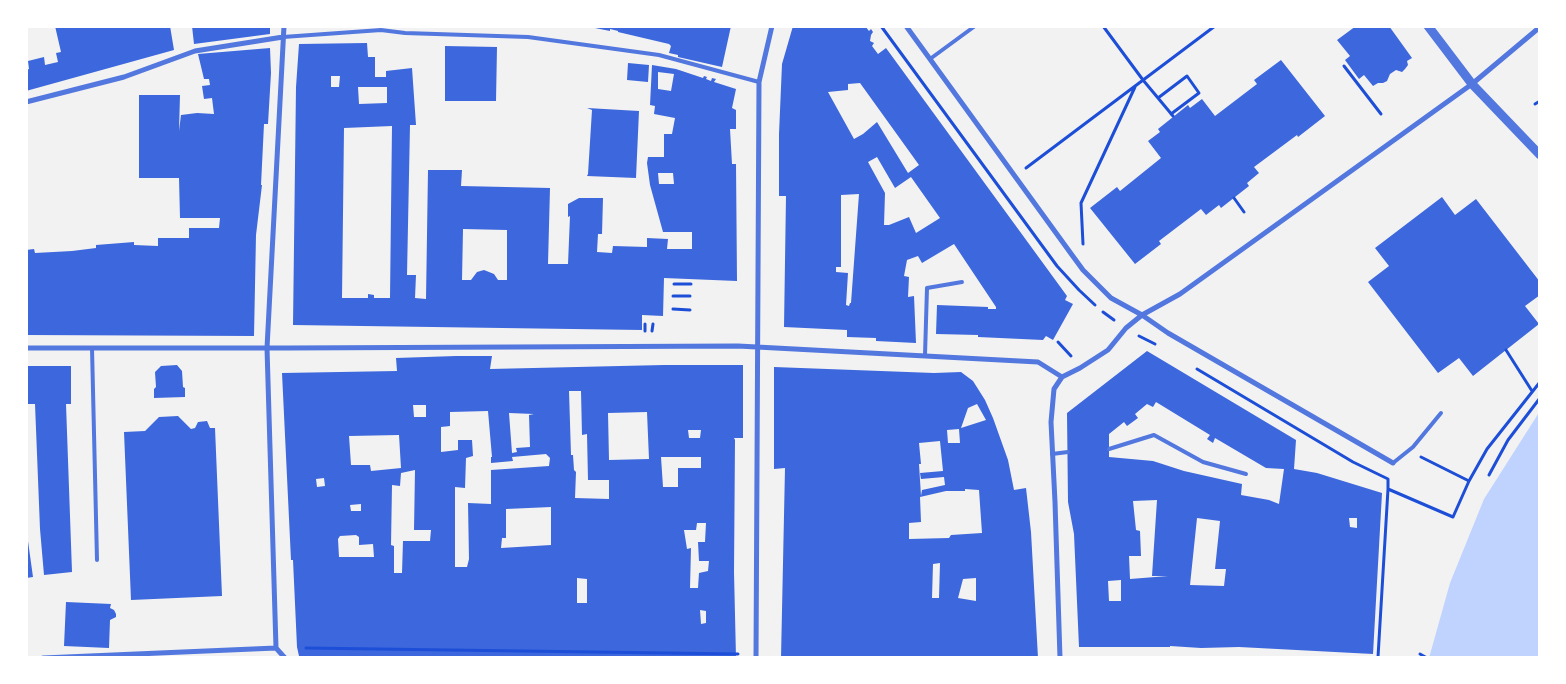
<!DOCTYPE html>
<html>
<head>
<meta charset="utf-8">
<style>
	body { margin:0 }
	#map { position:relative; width:1566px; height:684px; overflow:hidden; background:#f2f2f2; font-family:"Libre Baskerville",serif }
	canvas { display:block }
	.frame { position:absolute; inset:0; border:28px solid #fff; pointer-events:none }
</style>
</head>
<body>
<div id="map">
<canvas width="1566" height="684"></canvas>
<div class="frame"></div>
</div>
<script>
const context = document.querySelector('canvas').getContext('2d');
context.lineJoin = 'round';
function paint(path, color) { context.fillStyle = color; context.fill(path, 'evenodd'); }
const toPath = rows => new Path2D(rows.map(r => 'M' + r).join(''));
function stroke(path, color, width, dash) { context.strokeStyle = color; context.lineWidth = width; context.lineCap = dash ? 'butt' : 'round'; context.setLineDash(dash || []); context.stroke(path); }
const water = toPath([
	[1540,411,1540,658,1429,658,1450,583,1484,499]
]);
const building = toPath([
	[55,26,170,26,174,50,26,91,26,70,29,69,28,61,44,57,45,65,58,62,56,53,61,52],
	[192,26,270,26,270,34,194,44],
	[585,26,731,26,722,67,678,57,678,55,669,53,671,46,669,44,618,32,618,31,610,29,610,31],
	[793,26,865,26,869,31,871,29,873,32,871,35,870,41,874,43,872,46,878,54,886,48,1067,296,1065,300,1073,304,1053,340,1046,336,1043,340,978,337,978,335,936,334,937,305,988,307,988,309,996,309,996,307,954,244,922,263,918,256,907,260,904,276,909,277,908,297,914,296,916,343,876,341,876,338,847,337,847,330,784,327,786,196,779,196,779,134,782,64],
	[860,83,919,165,908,173,877,122,863,134,854,139,828,92,848,90,848,84],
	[877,157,895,188,911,177,940,218,916,233,909,217,889,225,884,225,885,193,868,162],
	[859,194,851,303,850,303,849,306,846,305,848,273,836,272,836,267,841,267,841,195],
	[1356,26,1389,26,1412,58,1407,61,1408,65,1405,69,1402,72,1396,70,1390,74,1387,81,1383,83,1378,83,1373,86,1364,75,1359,79,1345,60,1350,56,1337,40],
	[367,43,368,57,375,57,375,77,386,77,386,71,412,68,416,125,410,125,407,275,416,275,415,298,426,299,428,170,462,170,461,186,550,188,548,264,568,264,570,216,568,217,568,204,579,198,603,198,602,234,598,234,597,252,612,253,613,246,647,247,647,238,668,239,667,249,692,249,692,232,663,232,650,185,647,163,648,157,664,157,664,134,672,134,675,118,654,114,655,106,650,105,652,65,676,69,703,78,704,76,707,77,706,79,711,81,712,78,716,79,714,82,736,89,732,108,736,110,736,129,730,129,732,164,736,164,737,281,664,278,663,316,642,315,642,330,293,325,296,87,299,44],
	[658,72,674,74,671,91,658,89],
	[331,76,340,76,339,87,331,87],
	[358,87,387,87,387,103,359,104],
	[392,126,390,298,374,298,374,295,368,294,368,298,342,298,344,128],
	[658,173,673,173,674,184,659,184],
	[463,229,507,230,507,280,498,280,494,274,484,270,477,272,471,280,462,280],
	[445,46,497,47,496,101,445,101],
	[270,48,271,73,268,124,264,124,261,185,262,185,256,235,254,336,26,335,26,250,34,249,35,253,72,251,96,248,96,245,134,242,134,245,158,246,158,238,189,238,189,228,219,228,220,218,180,218,179,178,139,178,139,95,180,95,179,131,181,115,197,113,214,114,212,98,204,99,202,86,210,85,209,79,204,79,198,54],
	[1281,60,1325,116,1298,137,1297,135,1254,167,1259,173,1247,183,1249,186,1221,208,1219,205,1206,215,1201,209,1159,241,1161,244,1135,264,1090,208,1117,187,1120,191,1161,158,1148,141,1160,132,1158,129,1188,105,1190,108,1202,99,1215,116,1257,84,1254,80],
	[628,63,649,65,648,82,627,80],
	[587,108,639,111,636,178,587,176,588,174,592,110],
	[1442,197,1455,215,1476,199,1540,282,1540,295,1525,306,1539,324,1473,376,1459,358,1438,373,1368,282,1389,266,1375,248],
	[1147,351,1296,440,1294,469,1317,473,1382,493,1373,654,1239,647,1201,648,1170,646,1170,647,1079,647,1074,534,1068,502,1067,413],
	[1156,402,1210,435,1207,439,1213,443,1215,438,1266,468,1284,469,1279,504,1269,500,1241,495,1242,484,1184,471,1153,461,1109,457,1109,434,1124,422,1127,426,1138,418,1135,414,1147,404,1153,407],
	[1157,500,1152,576,1168,576,1130,579,1129,556,1141,556,1140,531,1136,530,1133,501],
	[1197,518,1220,521,1215,569,1226,569,1224,586,1190,585],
	[1349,518,1357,518,1357,528,1350,527],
	[1121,580,1121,601,1109,601,1108,581],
	[456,356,492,356,490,369,664,365,743,365,743,438,734,438,735,440,734,572,736,658,363,658,299,656,297,647,293,560,291,560,282,373,397,371,396,358],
	[569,391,581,391,582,435,587,434,588,480,609,480,609,499,575,498,576,472,574,470,573,455,571,455],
	[413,405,426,405,426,417,414,417],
	[488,411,492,457,491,457,491,463,513,461,512,457,546,454,550,458,549,466,491,470,491,504,468,503,469,559,467,567,455,567,455,487,465,488,466,458,473,456,472,440,458,440,458,450,441,452,441,427,450,426,450,412],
	[647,412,649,459,609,460,608,413],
	[509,413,534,414,529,415,530,447,516,448,517,452,512,453],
	[688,430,701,430,700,438,689,438],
	[399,435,401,468,371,471,370,465,351,465,349,436],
	[661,457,701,457,701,468,678,468,678,487,663,487],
	[415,470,414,530,431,530,430,541,403,541,402,573,394,573,394,546,391,545,392,485,400,486,401,473],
	[324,478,325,486,317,487,316,479],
	[361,504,361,511,351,511,350,505],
	[551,507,551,545,501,548,502,538,506,538,506,509],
	[697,523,706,523,705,542,698,542,699,561,709,561,708,571,699,573,698,588,690,588,691,548,687,549,684,530,696,530],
	[356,535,359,537,359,545,373,544,374,557,339,557,338,539,340,536],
	[577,578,587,579,587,603,577,603],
	[700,610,706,611,706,623,701,624],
	[177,365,182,371,183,387,185,388,185,397,154,398,154,389,156,387,155,372,161,366],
	[26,366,71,366,71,404,66,404,72,572,44,575,40,529,35,404,26,404],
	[774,367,934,373,961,372,973,381,985,400,993,418,1008,460,1014,490,1026,488,1031,532,1038,658,781,658,785,468,774,469],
	[977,404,986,420,961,428,968,408],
	[959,429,960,443,948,443,947,430],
	[940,441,943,471,920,473,921,479,944,477,945,485,922,490,921,496,919,464,921,464,919,443],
	[965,489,979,490,982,533,951,535,949,538,909,539,909,523,921,522,920,497,946,491,965,491],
	[940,563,939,598,932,598,933,564],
	[976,578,976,601,958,598,963,579],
	[178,416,191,429,195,428,198,422,207,421,210,428,215,428,222,596,131,600,124,432,145,431,159,417],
	[26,534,27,534,33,577,26,578],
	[66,602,111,604,110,608,114,610,116,614,116,617,110,620,109,648,64,646]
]);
const path = toPath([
	[881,26,1057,266,1079,290,1095,305],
	[1103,26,1143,80,1173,116],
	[1344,66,1381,114],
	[1158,98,1187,76,1199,93,1171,114],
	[1535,104,1540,101],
	[1026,168,1215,26],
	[1234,198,1244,212],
	[1083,244,1081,203,1135,87],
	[674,284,691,284],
	[673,296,690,296],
	[673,309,690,310],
	[1103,312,1114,320],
	[645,331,645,324],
	[652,331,653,324],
	[1139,336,1155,344],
	[1058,342,1071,356],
	[1506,350,1532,391],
	[1197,369,1353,462,1388,479,1388,489,1378,657,1379,658],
	[1421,457,1469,481],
	[1489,475,1508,440,1540,398],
	[1388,489,1453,517,1469,481,1487,449,1540,382],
	[306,648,738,654],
	[1420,654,1427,658]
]);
const service = toPath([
	[283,37,381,30,405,33,528,37,659,55,759,82],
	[930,59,975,26],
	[92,348,97,560],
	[925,355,927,288,962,282],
	[1109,449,1154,435,1203,462,1246,474],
	[1052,454,1068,452],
	[1393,463,1413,447,1441,413]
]);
const minor = toPath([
	[906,26,1072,255,1083,270,1111,298,1142,315,1168,333,1393,463],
	[26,102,124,77,195,51,283,37],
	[26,348,288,348,738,346,1038,362,1062,377],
	[1062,377,1080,368,1108,350,1126,328,1142,315,1180,294,1472,84,1540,27],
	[276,648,267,348,284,26],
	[276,648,285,658],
	[43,658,276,648],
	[756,658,759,82,772,26],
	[1060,658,1055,502,1051,422,1054,389,1062,377]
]);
const tertiary = toPath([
	[1428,26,1472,84,1540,155]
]);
paint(water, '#bfd3fe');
paint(building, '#3d67dc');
stroke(path, '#1d4ed8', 3);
stroke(service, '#5277de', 4);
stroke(minor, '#5277de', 5);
stroke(tertiary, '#5277de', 9);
</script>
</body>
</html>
